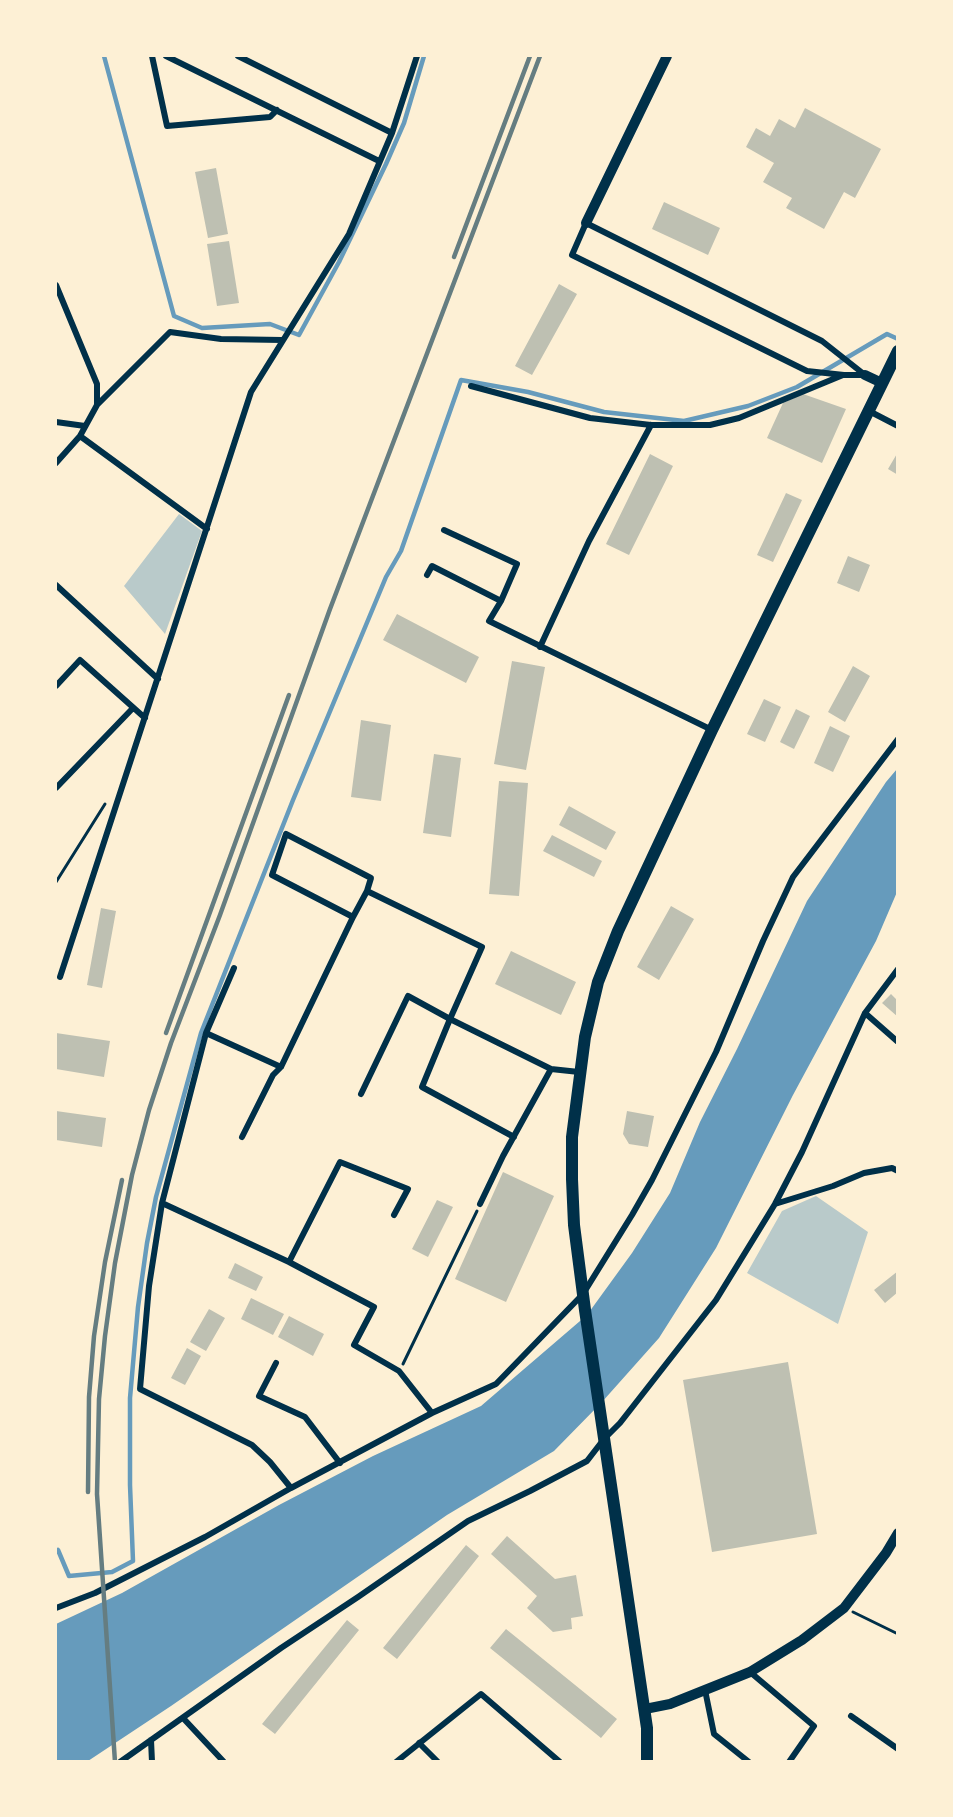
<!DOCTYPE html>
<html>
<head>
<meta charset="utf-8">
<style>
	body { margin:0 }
	#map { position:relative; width:953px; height:1817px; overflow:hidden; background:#fdf0d5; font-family:"Nunito Sans",sans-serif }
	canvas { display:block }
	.frame { position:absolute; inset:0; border:57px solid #fdf0d5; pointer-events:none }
</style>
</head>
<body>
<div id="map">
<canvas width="953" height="1817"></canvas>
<div class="frame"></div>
</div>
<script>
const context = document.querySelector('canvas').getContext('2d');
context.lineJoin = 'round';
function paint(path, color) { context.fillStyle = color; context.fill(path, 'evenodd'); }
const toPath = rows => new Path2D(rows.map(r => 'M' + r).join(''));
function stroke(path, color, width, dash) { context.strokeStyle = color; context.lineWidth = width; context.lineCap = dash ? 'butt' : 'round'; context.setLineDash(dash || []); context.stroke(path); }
const green = toPath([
	[179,514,202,531,165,634,124,586],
	[816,1196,868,1232,838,1324,747,1273,782,1211]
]);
const water = toPath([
	[897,769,897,892,876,941,793,1095,716,1248,659,1338,602,1402,554,1451,447,1515,171,1706,88,1761,56,1761,56,1624,122,1593,279,1505,373,1456,481,1406,587,1315,632,1253,670,1193,700,1122,737,1049,807,901,886,782]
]);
const stream = toPath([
	[104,56,174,316,202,328,270,324,299,335,339,262,386,164,404,123,424,56],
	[56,1552,58,1550,69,1576,112,1572,133,1561,130,1485,130,1398,138,1307,147,1243,156,1197,201,1033,293,800,386,577,401,551,461,380,528,392,604,412,684,421,748,406,797,387,887,334,898,339]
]);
const building = toPath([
	[805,108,881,149,855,198,844,192,824,229,786,208,792,198,763,182,774,163,746,147,756,128,770,136,779,119,795,128],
	[216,168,228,234,208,238,195,172],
	[664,202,720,228,708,255,652,229],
	[229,241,239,303,217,306,207,244],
	[559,284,577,294,532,375,515,366],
	[803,394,846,409,822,463,767,438,783,403],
	[898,452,898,475,888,469],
	[650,454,673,466,629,555,606,544],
	[786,493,802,500,773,562,757,555],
	[848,556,870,565,859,592,837,583],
	[397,614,479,657,466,683,383,640],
	[512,661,545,667,526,770,494,764],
	[853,666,870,676,845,722,828,712],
	[764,699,781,707,765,742,747,734],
	[796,709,810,716,794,749,780,742],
	[361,720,391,725,381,801,351,797],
	[830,726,850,736,833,772,814,763],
	[434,754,461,758,451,837,423,833],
	[499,781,528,783,519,896,489,894],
	[569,806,616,832,606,850,559,825],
	[552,835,602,861,594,877,543,851],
	[671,906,694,919,659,980,637,967],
	[101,908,116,911,102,988,87,985],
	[511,951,576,982,561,1015,495,984],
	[891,994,898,1001,898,1017,882,1003],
	[56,1033,110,1041,104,1077,56,1069],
	[56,1111,106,1118,102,1147,56,1140],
	[627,1111,654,1116,648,1147,629,1144,623,1134],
	[503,1172,554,1196,506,1302,455,1279],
	[437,1200,453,1207,428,1257,412,1249],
	[235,1263,263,1277,256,1291,228,1278],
	[898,1271,898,1292,885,1303,874,1290],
	[251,1298,284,1314,273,1335,241,1319],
	[209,1309,225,1318,206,1351,190,1342],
	[289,1316,324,1334,313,1356,278,1337],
	[187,1348,201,1356,185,1385,171,1378],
	[788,1362,817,1534,712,1552,683,1380],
	[507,1536,555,1579,576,1575,583,1616,571,1618,572,1629,553,1632,527,1608,537,1596,491,1554],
	[466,1545,479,1556,397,1659,383,1648],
	[347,1620,359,1630,275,1734,262,1724],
	[506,1629,617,1719,601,1738,490,1648]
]);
const path = toPath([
	[56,882,105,804],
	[403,1364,477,1211],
	[853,1612,898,1634]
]);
const minor = toPath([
	[152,56,167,126,270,117,277,110],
	[166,56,379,161],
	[238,56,392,133],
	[586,223,822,341,865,375,844,375,807,371,572,255,586,223],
	[56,285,97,384,97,405,80,436,56,463],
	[471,386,590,418,651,425,710,425,739,418,843,375],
	[97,405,170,332,221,339,282,340],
	[869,411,898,426],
	[56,422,85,426],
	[80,436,207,529],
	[444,530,517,564,501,601,489,621,712,730],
	[427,575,432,566,501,601],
	[56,585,158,679],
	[540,647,589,541,651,425],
	[56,686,80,660,145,718],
	[56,788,133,708],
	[367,891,482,947,450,1019,551,1069,579,1072],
	[60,977,251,392,349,234,392,133,417,56],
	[865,1013,898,1042],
	[206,1033,234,968],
	[361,1094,408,996,450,1019,422,1087,514,1137],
	[242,1137,273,1075,281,1067],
	[162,1203,289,1262,374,1307,354,1345,399,1371,432,1413],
	[480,1204,503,1156,551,1069],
	[775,1204,833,1186,864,1173,892,1168,898,1171],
	[289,1262,340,1162,408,1189,394,1215],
	[276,1363,259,1396,305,1417,340,1463],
	[291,1488,270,1462,252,1445,140,1389,149,1286,162,1203,206,1033,281,1067,353,917,367,891,371,878,286,834,272,875,353,917],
	[56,1608,95,1593,205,1537,291,1488,432,1413,496,1384,583,1294,632,1215,652,1180,716,1052,763,941,793,877,898,739],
	[750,1672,814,1726,789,1762],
	[705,1690,714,1734,749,1762],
	[851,1716,898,1749],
	[183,1718,224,1762],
	[151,1740,152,1762],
	[419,1743,438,1762],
	[120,1762,281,1648,358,1597,468,1521,530,1491,587,1461,604,1439,620,1423,716,1300,775,1204,802,1152,865,1013,898,969],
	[396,1762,481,1694,560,1762]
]);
const tertiary = toPath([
	[586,223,667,56],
	[865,375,882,383],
	[645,1709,670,1704,750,1672,802,1640,844,1608,886,1553,898,1533]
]);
const secondary = toPath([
	[647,1762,647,1728,585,1310,574,1225,572,1179,572,1137,585,1037,598,982,618,931,712,730,898,351]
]);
const rail = toPath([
	[454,257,530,56],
	[166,1033,289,695],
	[88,1492,89,1397,94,1336,105,1262,122,1180],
	[115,1762,97,1494,99,1399,105,1336,115,1263,132,1175,149,1110,171,1043,220,915,330,609,540,56]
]);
paint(green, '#b9caca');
paint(water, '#669bbc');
stroke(stream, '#669bbc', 4.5);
paint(building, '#bec0b2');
stroke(path, '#003049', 3);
stroke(minor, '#003049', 6);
stroke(tertiary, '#003049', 10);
stroke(secondary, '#003049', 12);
stroke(rail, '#657d81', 4.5);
</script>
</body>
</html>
